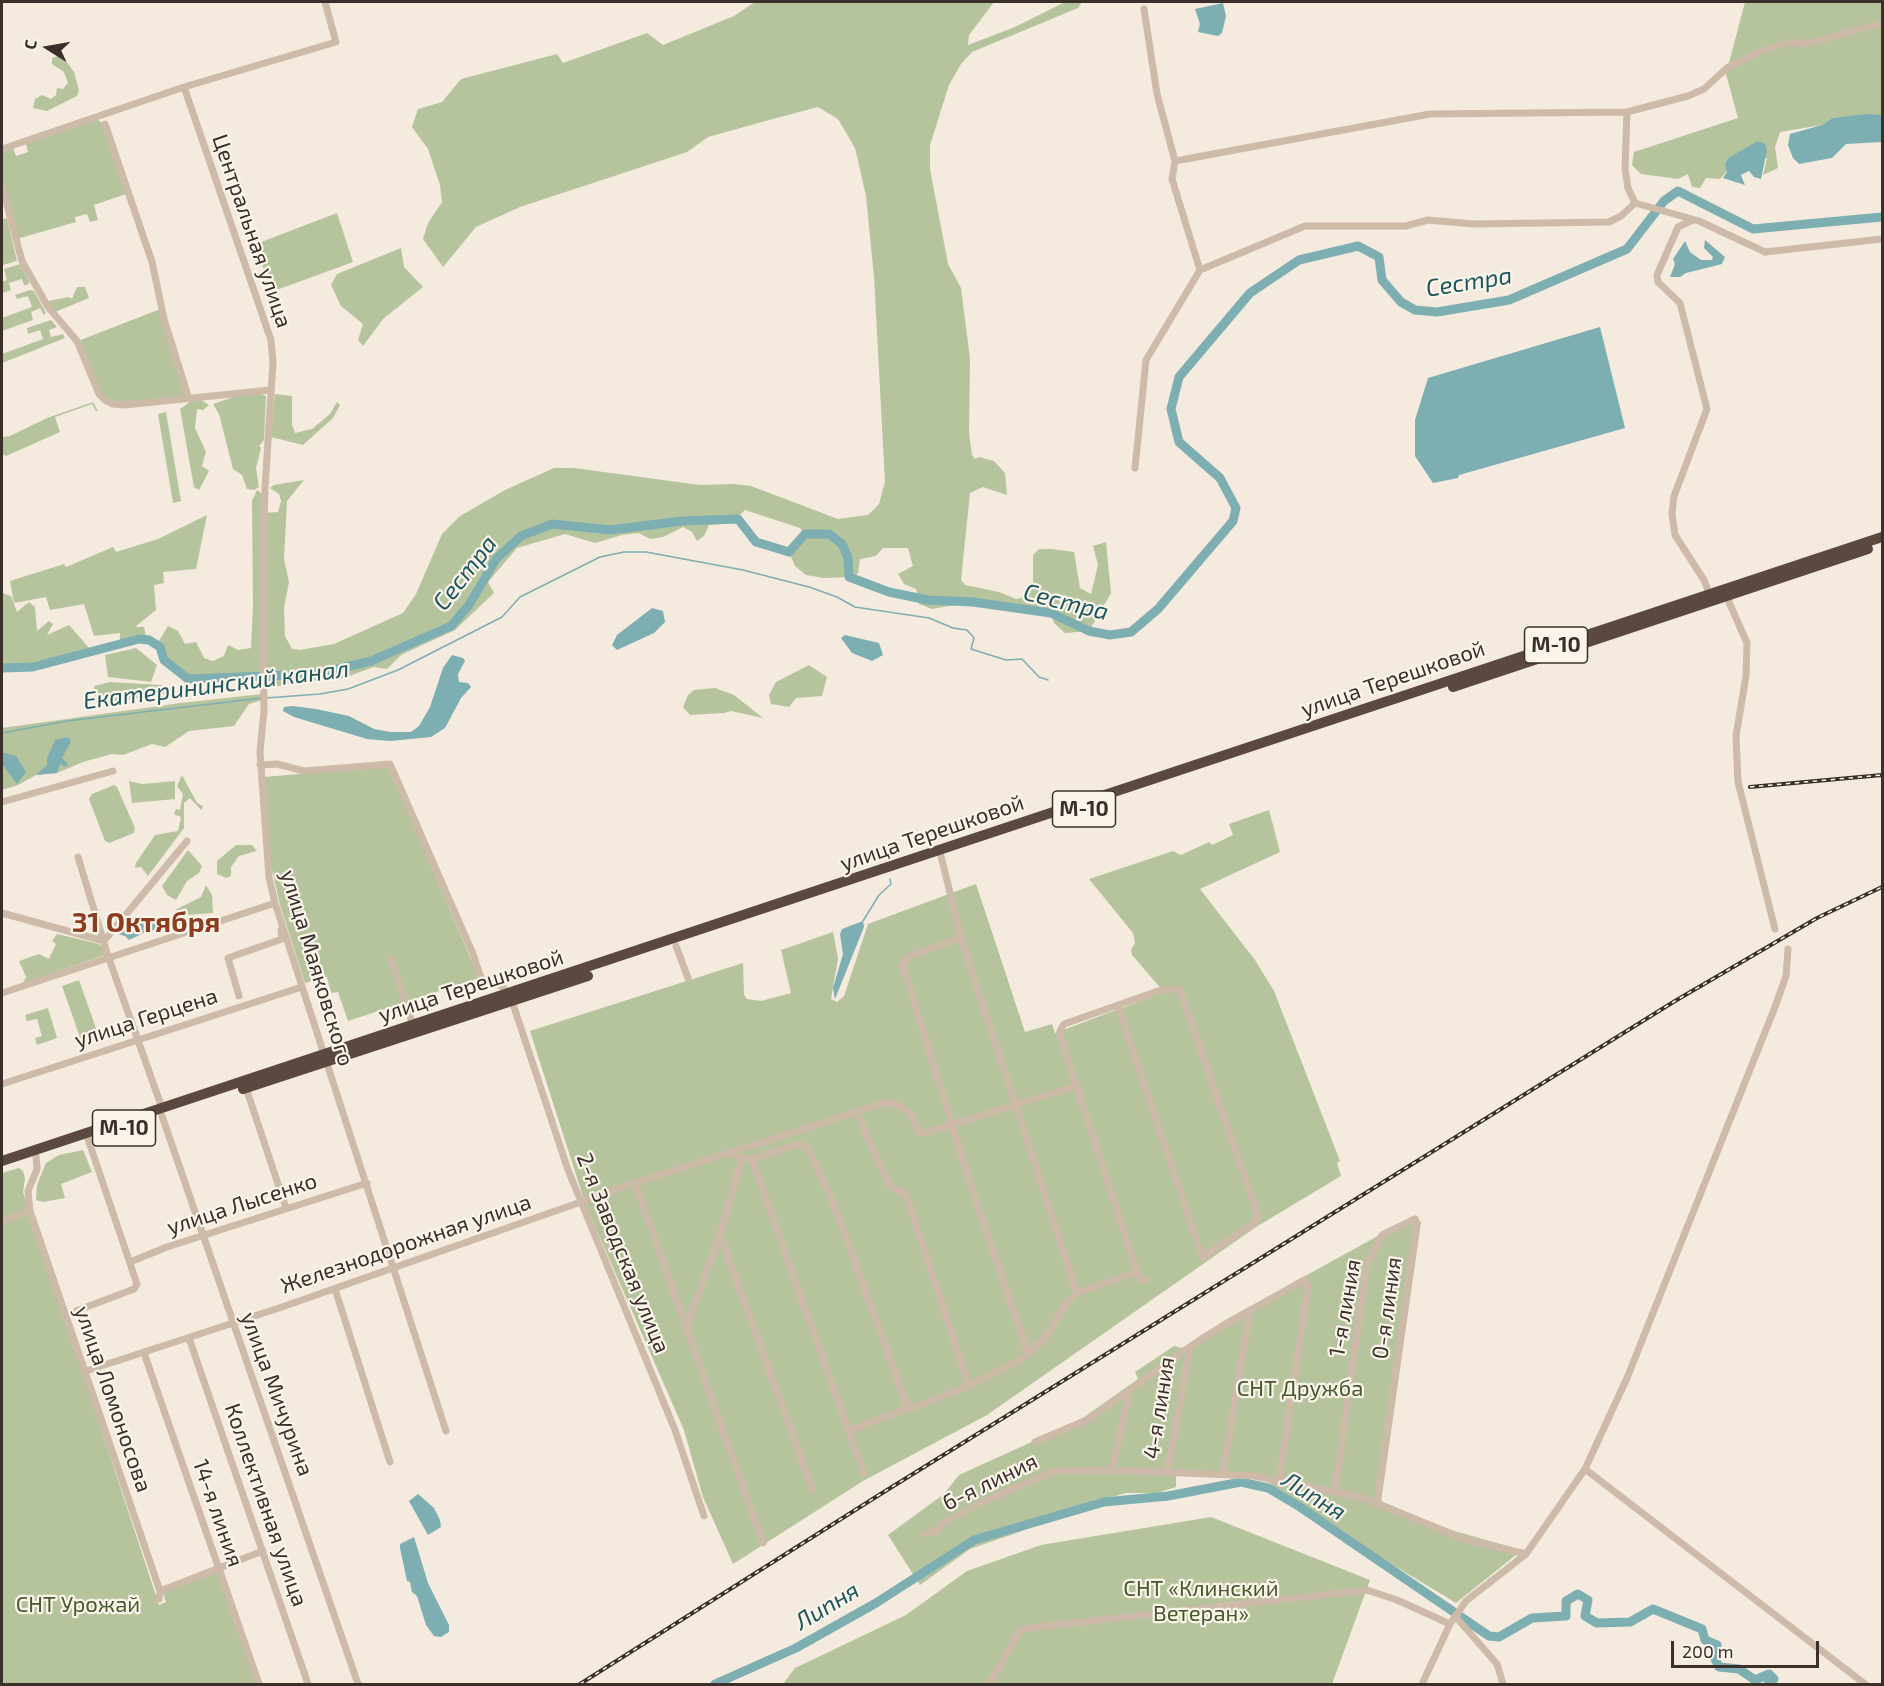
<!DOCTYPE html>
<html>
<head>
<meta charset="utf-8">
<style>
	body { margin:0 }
	#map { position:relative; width:1884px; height:1686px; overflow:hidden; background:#f4eade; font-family:"Exo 2",sans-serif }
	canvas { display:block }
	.frame { position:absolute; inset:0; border:3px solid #3a2f29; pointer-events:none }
	.north { position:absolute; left:18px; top:18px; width:60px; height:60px; -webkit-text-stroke:4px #fbf4eb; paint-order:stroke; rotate:281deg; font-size:16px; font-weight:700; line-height:24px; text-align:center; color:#3a2f29 }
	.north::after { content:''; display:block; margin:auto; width:21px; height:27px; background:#3a2f29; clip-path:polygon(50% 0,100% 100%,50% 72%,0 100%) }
	.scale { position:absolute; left:1671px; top:1641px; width:148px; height:27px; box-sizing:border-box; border:3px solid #3a2f29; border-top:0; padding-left:8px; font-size:18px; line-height:21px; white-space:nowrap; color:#3a2f29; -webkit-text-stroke:4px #fbf4eb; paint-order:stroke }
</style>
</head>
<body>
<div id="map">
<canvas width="1884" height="1686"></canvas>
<div class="frame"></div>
<div class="north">С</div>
<div class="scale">200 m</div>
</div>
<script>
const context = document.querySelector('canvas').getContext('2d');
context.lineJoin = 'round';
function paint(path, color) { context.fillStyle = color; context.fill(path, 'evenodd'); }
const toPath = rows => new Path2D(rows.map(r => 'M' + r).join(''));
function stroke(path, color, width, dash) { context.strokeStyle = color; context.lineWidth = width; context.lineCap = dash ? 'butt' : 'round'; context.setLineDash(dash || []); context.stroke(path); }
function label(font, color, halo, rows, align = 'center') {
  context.font = font + ' "Exo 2",sans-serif'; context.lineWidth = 4.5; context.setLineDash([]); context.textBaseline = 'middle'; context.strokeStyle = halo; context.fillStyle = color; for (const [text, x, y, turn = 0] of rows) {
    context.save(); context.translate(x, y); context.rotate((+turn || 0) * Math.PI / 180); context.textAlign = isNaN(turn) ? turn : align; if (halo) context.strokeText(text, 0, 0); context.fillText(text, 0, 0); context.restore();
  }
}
const green = toPath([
	[755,2,994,2,969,35,968,45,1015,27,1065,2,1082,2,1078,8,972,52,961,64,949,85,930,145,930,169,948,264,961,288,970,359,969,433,972,455,975,459,979,457,994,461,1005,473,1007,495,983,487,970,493,961,580,965,585,999,592,1016,599,1028,596,1033,584,1033,555,1039,549,1051,549,1074,552,1080,588,1091,594,1098,565,1093,546,1106,542,1111,593,1089,631,1065,633,1054,623,1051,613,973,602,932,609,919,604,916,589,904,584,898,574,913,566,908,548,883,548,876,556,860,559,858,574,849,577,824,578,806,575,795,566,789,552,804,535,800,528,745,510,731,523,709,525,704,536,697,541,692,532,683,527,663,537,650,539,639,533,622,535,595,543,565,534,517,548,488,582,494,593,455,630,401,655,387,669,374,667,338,680,299,681,279,686,259,683,253,677,188,679,164,660,160,647,150,640,139,639,120,644,120,633,94,636,84,604,50,610,46,597,14,603,10,581,64,564,66,567,113,547,116,552,158,539,207,515,196,569,163,572,164,583,154,585,156,610,135,627,144,627,146,636,159,641,168,626,178,631,185,644,196,642,204,658,213,661,224,656,228,645,238,650,251,648,253,606,252,501,257,490,262,494,262,513,278,512,281,501,279,494,270,488,274,485,304,480,287,501,284,559,289,582,284,608,285,636,292,649,300,650,334,644,403,613,416,594,442,534,460,516,505,490,554,468,574,468,700,485,734,484,751,486,838,519,868,515,879,504,885,482,874,277,866,196,855,148,838,119,818,107,773,119,708,137,687,152,520,207,476,227,443,267,423,239,428,223,442,202,440,185,428,149,412,127,418,109,442,102,461,79,557,54,563,63,647,33,663,45,734,16],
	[1745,2,1882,2,1882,115,1832,118,1822,125,1780,132,1775,147,1778,168,1763,175,1767,158,1727,171,1720,179,1706,178,1700,188,1692,187,1688,174,1678,179,1641,174,1632,165,1634,152,1738,118,1726,74],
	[62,55,74,72,79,90,77,96,47,111,33,108,35,99,42,95,51,99,56,95,57,88,63,89,68,83,64,72,52,64,52,58],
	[96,119,105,124,129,193,94,205,98,220,90,222,87,214,75,217,76,222,17,239,2,182,2,152,13,148,16,156,28,152,26,144],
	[337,213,353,262,271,292,256,244],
	[7,218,17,261,3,265,2,219],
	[401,248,404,267,423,287,383,319,363,346,358,340,363,324,341,306,331,285,337,274],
	[20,264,29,281,28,285,24,285,22,279,9,283,11,290,2,293,2,282,7,280,4,269],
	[77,287,85,287,89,298,55,312,49,306,48,301,69,297,72,299],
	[30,290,34,291,46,313,44,315,40,308,31,312,33,320,2,331,2,318,32,307,28,296,17,299,15,295],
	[163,308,188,399,113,404,100,394,78,341],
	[51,320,57,327,49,330,51,337,63,334,65,338,2,363,2,354,43,339,40,330,28,334,27,328],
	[242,394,261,394,266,396,264,440,259,446,261,448,256,468,259,487,254,490,247,489,242,475,233,469,219,414,213,404],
	[275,394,292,396,292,425,295,433,312,429,330,414,337,402,340,405,333,418,303,445,271,437],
	[201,400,209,405,203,410,197,409,195,428,206,452,202,466,209,471,199,490,194,487,180,409,190,402],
	[93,402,98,411,96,411,92,404,55,417,60,432,6,456,2,454,2,437,10,436,47,418],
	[166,412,181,501,173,503,158,414],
	[2,593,11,596,17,612,29,602,35,607,37,631,49,621,53,624,47,635,69,625,90,649,30,665,30,663,22,666,2,666],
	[136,648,157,665,151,682,108,677,105,655],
	[809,665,827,677,822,696,796,698,789,707,771,704,769,695,776,682],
	[110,682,161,685,169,688,172,693,96,705,94,686],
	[715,688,734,695,763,718,731,711,724,713,690,715,683,707,688,695,694,690],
	[262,694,262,700,249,704,234,726,189,731,165,747,152,744,123,755,112,754,83,762,57,773,36,775,18,785,2,790,2,728,181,703],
	[388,766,479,978,348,1021,338,992,331,993,327,977,305,983,280,905,271,865,264,777],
	[182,775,197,803,203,806,201,810,190,798,184,803,184,828,148,876,141,867,135,868,136,863,155,835,178,831,181,817,174,814,176,809,180,810,183,794,177,786],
	[129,781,142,784,175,781,175,799,132,803],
	[114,785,117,787,135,828,134,833,109,843,105,841,89,799,92,794],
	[1269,810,1280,852,1200,889,1255,960,1274,991,1340,1161,1337,1163,1341,1176,1256,1227,987,1415,863,1481,733,1564,703,1497,684,1430,586,1206,530,1031,743,963,744,995,747,999,761,1001,791,993,781,950,833,932,838,958,831,999,837,1002,844,996,868,924,976,884,1025,1032,1052,1024,1055,1033,1164,992,1132,955,1131,950,1135,943,1133,933,1089,879,1173,851,1181,855,1209,842,1212,845,1233,835,1229,824],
	[236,845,252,845,257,851,239,856,231,867,231,876,226,878,217,874,217,861],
	[188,850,202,866,199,873,187,881,176,900,167,895,162,886],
	[206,885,212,895,213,913,185,915,187,925,179,925,175,910,201,897],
	[57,934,99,944,103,948,105,955,23,983,26,977,19,961,39,954,49,959,56,944,52,941],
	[79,980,99,1037,82,1043,62,986],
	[48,1008,57,1038,37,1045,35,1038,42,1036,37,1019,27,1021,25,1015],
	[83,1150,92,1172,61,1184,65,1198,43,1202,36,1200,37,1185,46,1163,59,1155],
	[19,1168,23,1171,25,1179,23,1192,159,1605,166,1602,163,1593,217,1572,257,1684,2,1684,2,1173],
	[1414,1216,1421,1222,1381,1501,1447,1529,1522,1550,1456,1603,1380,1557,1342,1530,1274,1488,1270,1483,1252,1477,1176,1476,1176,1487,1157,1493,1126,1493,1071,1508,1022,1531,970,1549,920,1585,888,1535,944,1494,959,1475,1080,1420,1138,1379,1135,1372,1174,1346,1182,1348,1227,1319],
	[1211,1517,1370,1580,1332,1684,783,1684,795,1668,906,1615,967,1571,1041,1545]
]);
const water = toPath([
	[1223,3,1226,16,1222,33,1218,36,1198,32,1200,24,1195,9],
	[1867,114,1882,115,1882,142,1846,144,1832,158,1799,164,1793,158,1788,145,1790,134,1822,125,1832,118],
	[1758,141,1765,144,1767,150,1761,179,1754,177,1749,171,1741,175,1745,185,1723,178,1727,172,1725,165,1728,158],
	[1705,240,1725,257,1722,264,1686,273,1680,277,1670,277,1675,264,1673,259,1685,241,1690,252,1701,260,1712,260,1713,257,1704,248],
	[1600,327,1625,428,1459,475,1458,478,1433,483,1415,456,1415,420,1428,378],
	[652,608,663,611,665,622,654,633,617,650,612,645,617,635],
	[845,635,879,643,883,655,872,661,852,653,841,638],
	[452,655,463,658,465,661,458,674,459,682,468,683,471,687,461,698,445,728,431,737,390,741,367,739,294,717,283,711,284,707,293,706,316,709,349,716,374,729,390,732,411,732,419,726,430,707,443,668],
	[68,737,71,741,62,758,68,764,66,767,60,764,57,773,36,775,47,765,47,758,55,740],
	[2,752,16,756,26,772,17,784,2,764],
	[146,920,160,920,165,923,165,931,150,930,129,940,125,936,118,934,132,924],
	[863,921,864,927,835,999,833,988,843,954,840,934,842,929],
	[418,1494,434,1508,440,1520,441,1527,428,1535,409,1501],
	[414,1537,428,1583,449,1625,449,1632,441,1637,434,1636,426,1625,417,1596,412,1592,410,1582,407,1581,400,1548,400,1544]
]);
const stream = toPath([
	[266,698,320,694,348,689,398,670,502,617,520,597,600,557,624,552,646,552,743,570,809,587,837,597,855,607,929,618,953,628,967,630,974,638,971,649,1006,660,1022,659,1039,677,1048,680],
	[2,733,67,721,261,698],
	[863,921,879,895,891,884,890,879]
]);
const river = toPath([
	[2,668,33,667,139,639,149,640,160,647,164,660,188,679,316,674,371,661,451,626,469,605,496,559,521,536,552,524,610,530,682,521,738,519,756,542,789,552,805,534,829,534,842,544,848,558,849,577,889,592,928,600,973,602,1051,613,1089,631,1110,635,1131,632,1158,609,1233,521,1236,508,1220,478,1179,442,1171,409,1179,377,1250,293,1299,260,1358,246,1379,257,1382,280,1401,302,1415,310,1437,312,1509,300,1627,249,1664,201,1678,191,1753,229,1882,217],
	[715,1684,796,1648,876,1603,974,1540,1104,1502,1168,1496,1241,1482,1268,1488,1300,1507,1489,1636,1499,1637,1532,1618,1566,1616,1566,1601,1578,1594,1588,1600,1585,1616,1597,1623,1630,1622,1653,1609,1702,1629,1705,1640,1717,1645,1714,1657,1719,1667,1739,1669,1755,1680,1769,1674,1774,1679,1768,1684]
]);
const minor = toPath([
	[1144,9,1157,94,1175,161],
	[184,87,271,340,273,362,265,488,263,581,264,710,260,752,269,877,275,903,446,1431],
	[1627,112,1688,96,1704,89,1727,68,1761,51,1790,42,1807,44,1882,23],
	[105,124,152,262,164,319,189,399],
	[2,149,184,87,336,42,325,2],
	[2,186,22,261,48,307,77,341,99,394,105,400,113,404,125,405,270,390],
	[1693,220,1678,227,1657,275,1658,282,1680,303,1707,409,1674,496,1672,514,1675,535,1704,580,1711,598],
	[1200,270,1305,226,1406,226,1428,220,1474,224,1609,222,1621,216,1635,203],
	[1135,468,1146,360,1200,270,1172,179,1175,161,1430,114,1627,112,1625,168,1628,188,1635,203,1699,221,1765,252,1882,239],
	[1725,593,1747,643,1746,676,1736,736,1738,782,1775,929],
	[260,765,277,764,304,771,390,764,473,954,481,978,503,987,512,1001,568,1170,675,1430,704,1516],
	[2,802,113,771],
	[941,856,961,938,1077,1293],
	[78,857,108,956,162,1108],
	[2,913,104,941,187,841],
	[961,938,913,955,904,961,903,966,973,1192,1028,1353],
	[676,946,688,978],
	[391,959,413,1025],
	[2,993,275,903],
	[239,996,228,958,282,939,281,930],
	[1118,1006,1202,1257,1255,1223,1258,1216,1180,989,1161,990,1064,1024,1060,1031,1060,1035,1137,1272,1142,1280,1147,1280],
	[2,1084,302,987],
	[246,1088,286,1208],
	[857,1113,890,1187,906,1194,969,1386],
	[162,1116,358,1684],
	[728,1152,742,1158,752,1159,798,1144,807,1147,833,1202,908,1408,912,1408,969,1386,1018,1361,1046,1338,1065,1304,1077,1293,1137,1272],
	[36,1156,37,1169,28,1191,30,1211,160,1591,159,1599],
	[752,1159,864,1474],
	[635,1183,763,1543],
	[2,1221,30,1211],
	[720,1235,813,1490],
	[130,1262,167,1247,367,1183],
	[335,1289,390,1462],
	[76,1311,134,1289,137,1284,88,1139],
	[687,1325,720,1235,742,1158],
	[189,1338,308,1684],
	[144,1353,259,1684],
	[86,1371,282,1307,635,1183,887,1102,900,1106,910,1114,919,1132,925,1133,1076,1086],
	[848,1431,908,1408],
	[1035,1442,1089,1419,1204,1337,1304,1280,1308,1287,1279,1481],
	[1585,1469,1865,1684],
	[1112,1470,1128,1399,1127,1392],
	[1167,1473,1189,1355,1187,1349],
	[1223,1474,1250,1310],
	[1335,1492,1367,1265,1382,1235,1415,1219,1417,1224,1377,1504],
	[924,1534,936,1531,943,1523,979,1504,1054,1471,1112,1470,1255,1476,1335,1492,1363,1498,1467,1540,1526,1554],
	[160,1591,263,1551],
	[1455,1616,1497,1664,1503,1684],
	[989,1684,1021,1629,1367,1590,1397,1600,1450,1624],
	[1422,1684,1450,1624,1466,1601,1526,1554,1585,1469,1627,1378,1775,1007,1786,976,1788,949]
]);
const highway = toPath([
	[1453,687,1868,549],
	[243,1089,588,976],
	[2,1161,1882,537]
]);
const rail = toPath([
	[1750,787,1882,775],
	[580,1684,879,1495,1675,1001,1817,918,1882,887]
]);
const shields = [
	[1556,645,63],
	[1084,809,63],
	[124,1128,63]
];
const shieldNames = [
	["М-10",1556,645],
	["М-10",1084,809],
	["М-10",124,1128]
];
const streetNames = [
	["Центральная улица",252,231,71],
	["улица Терешковой",1393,679,-19],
	["улица Терешковой",932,833,-19],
	["улица Маяковского",317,968,73],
	["улица Терешковой",471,986,-18],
	["улица Герцена",146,1018,-18],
	["улица Лысенко",242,1204,-18],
	["Железнодорожная улица",406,1244,-19],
	["2-я Заводская улица",623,1253,68],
	["1-я линия",1345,1308,-80],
	["0-я линия",1387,1308,-82],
	["улица Мичурина",277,1394,70],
	["улица Ломоносова",113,1399,71],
	["4-я линия",1159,1408,-81],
	["6-я линия",990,1482,-26],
	["Коллективная улица",266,1505,71],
	["14-я линия",218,1513,71]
];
const parkNames = [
	["СНТ Дружба",1300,1389],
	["СНТ «Клинский",1201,1589],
	["Ветеран»",1201,1614],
	["СНТ Урожай",78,1605]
];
const waterNames = [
	["Сестра",1469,282,-9],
	["Сестра",465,573,-52],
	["Сестра",1066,602,14],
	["Екатерининский канал",216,685,-7],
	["Липня",1314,1496,32],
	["Липня",827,1606,-31]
];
const districtNames = [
	["31 Октября",146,923]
];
paint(green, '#b6c49d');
paint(water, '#7caeb2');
stroke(stream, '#7caeb2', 1.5);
stroke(river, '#7caeb2', 9);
stroke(minor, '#cdbaa9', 7);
stroke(highway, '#5b4940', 10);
stroke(rail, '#3a2f29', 4);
stroke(rail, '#fbf4eb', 1.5, [4.5]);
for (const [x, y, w] of shields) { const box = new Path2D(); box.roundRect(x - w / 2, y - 18, w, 36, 4.5); context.fillStyle = '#fbf4eb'; context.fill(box); stroke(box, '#3a2f29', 1.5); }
label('bold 21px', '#3a2f29', null, shieldNames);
label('22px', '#3a2f29', '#fbf4eb', streetNames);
label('22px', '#47592c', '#fbf4eb', parkNames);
label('italic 24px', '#1d575d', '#fbf4eb', waterNames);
label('bold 28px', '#8c3c1f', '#fbf4eb', districtNames);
</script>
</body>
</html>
